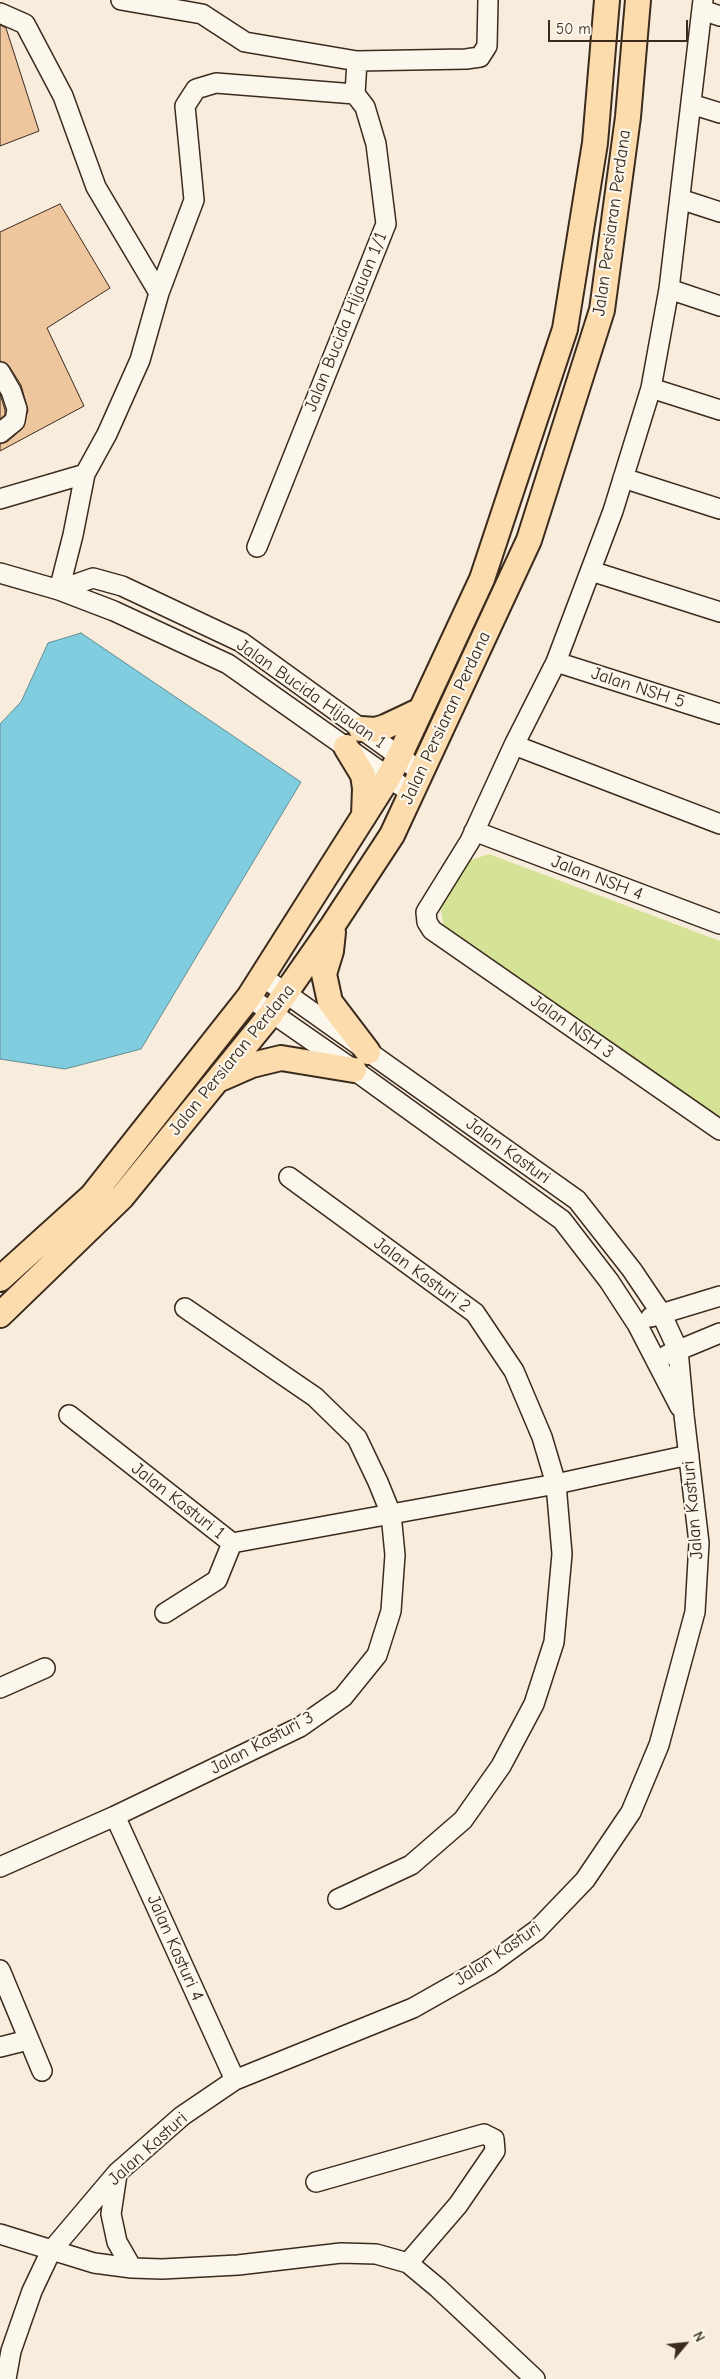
<!DOCTYPE html>
<html>
<head>
<meta charset="utf-8">
<style>
	body { margin:0 }
	#map { position:relative; width:720px; height:2379px; overflow:hidden; background:#f8eddc; font-family:"Comic Neue",sans-serif }
	canvas { display:block }
	.north { position:absolute; left:660px; top:2319px; width:50px; height:50px; -webkit-text-stroke:4px #fbf7ec; paint-order:stroke; rotate:62deg; font-size:14px; font-weight:700; line-height:20px; text-align:center; color:#3b2a1e }
	.north::after { content:''; display:block; margin:auto; width:18px; height:22px; background:#3b2a1e; clip-path:polygon(50% 0,100% 100%,50% 72%,0 100%) }
	.scale { position:absolute; left:548px; top:20px; width:140px; height:22px; box-sizing:border-box; border:2px solid #3b2a1e; border-top:0; padding-left:6px; font-size:15px; line-height:18px; white-space:nowrap; color:#3b2a1e; -webkit-text-stroke:4px #fbf7ec; paint-order:stroke }
</style>
</head>
<body>
<div id="map">
<canvas width="720" height="2379"></canvas>
<div class="north">N</div>
<div class="scale">50 m</div>
</div>
<script>
const context = document.querySelector('canvas').getContext('2d');
context.lineJoin = 'round';
function paint(path, color) { context.fillStyle = color; context.fill(path, 'evenodd'); }
const toPath = rows => new Path2D(rows.map(r => 'M' + r).join(''));
function stroke(path, color, width, dash) { context.strokeStyle = color; context.lineWidth = width; context.lineCap = dash ? 'butt' : 'round'; context.setLineDash(dash || []); context.stroke(path); }
function label(font, color, halo, rows, align = 'center') {
  context.font = font + ' "Comic Neue",sans-serif'; context.lineWidth = 4.5; context.setLineDash([]); context.textBaseline = 'middle'; context.strokeStyle = halo; context.fillStyle = color; for (const [text, x, y, turn = 0] of rows) {
    context.save(); context.translate(x, y); context.rotate((+turn || 0) * Math.PI / 180); context.textAlign = isNaN(turn) ? turn : align; if (halo) context.strokeText(text, 0, 0); context.fillText(text, 0, 0); context.restore();
  }
}
const green = toPath([
	[489,854,720,941,720,1121,444,929,440,904,465,862]
]);
const water = toPath([
	[81,633,301,782,141,1049,65,1069,0,1059,0,724,21,702,48,643,81,633]
]);
const building = toPath([
	[0,25,6,28,39,131,0,146,0,25],
	[60,204,110,288,47,328,84,406,0,451,0,444,7,442,22,429,28,410,21,385,9,366,0,361,0,232,60,204],
	[0,394,5,410,5,415,0,419,0,394]
]);
const minor = toPath([
	[121,0,202,14,245,42,357,61,466,59,480,57,487,46,488,0],
	[703,0,669,289,651,388,613,511,556,662,514,745,470,841,426,912,427,922,432,930,720,1130],
	[702,10,720,16],
	[0,13,25,24,63,96,96,187,159,293],
	[691,104,720,113],
	[680,199,720,212],
	[669,289,720,306],
	[0,372,11,391,17,409,15,421,0,433],
	[651,388,720,410],
	[623,478,720,509],
	[0,499,85,474],
	[257,547,386,224,376,144,365,107,355,94,357,61],
	[591,571,720,612],
	[0,573,59,590,114,611,228,664,411,793],
	[59,590,73,535,85,474,107,434,140,360,159,293,194,200,185,106,196,89,216,83,355,94],
	[59,590,93,578,122,586,241,642,421,772],
	[556,662,720,714],
	[514,745,720,824],
	[474,831,720,924],
	[249,997,354,1070,562,1220,609,1281,637,1324,680,1407],
	[289,1177,475,1313,514,1371,542,1437,556,1484,562,1554,554,1642,534,1704,501,1766,463,1820,411,1865,338,1899],
	[651,1317,720,1296],
	[667,1355,720,1333],
	[69,1415,232,1543,217,1580,165,1613],
	[232,1543,556,1484,689,1455],
	[0,1688,45,1668],
	[115,1816,235,2080],
	[0,1867,115,1816,300,1727,343,1697,377,1655,391,1611,395,1555,391,1514,378,1482,357,1438,315,1397,185,1308],
	[0,1970,42,2071],
	[0,2047,28,2040],
	[117,2174,111,2214,117,2242,132,2268],
	[316,2182,484,2134,494,2139,495,2151,458,2205,408,2263],
	[0,2234,94,2263,132,2268,162,2269,238,2265,341,2253,376,2254,408,2263,438,2288,535,2379],
	[6,2379,11,2351,32,2291,51,2251,117,2173,182,2116,235,2080,413,2008,489,1965,537,1930,585,1880,631,1812,659,1745,695,1612,699,1543,684,1415,678,1350,661,1313,632,1270,577,1200,263,977]
]);
const major = toPath([
	[361,729,376,730,385,727,421,710],
	[346,747,363,775,365,788,364,816],
	[333,932,331,951,324,974,330,1002,368,1052],
	[220,1079,252,1065,281,1058,354,1070],
	[0,1279,92,1196,249,997,388,778,399,757,482,579,565,329,595,143,607,0],
	[0,1315,122,1197,271,1014,333,925,392,835,529,540,602,310,628,117,638,0]
]);
const streetNames = [
	["Jalan Persiaran Perdana",612,223,-82],
	["Jalan Bucida Hijauan 1/1",346,322,-68],
	["Jalan NSH 5",638,688,18],
	["Jalan Bucida Hijauan 1",311,694,35],
	["Jalan Persiaran Perdana",446,718,-65],
	["Jalan NSH 4",597,878,21],
	["Jalan NSH 3",572,1027,35],
	["Jalan Persiaran Perdana",232,1060,-51],
	["Jalan Kasturi",508,1151,36],
	["Jalan Kasturi 2",422,1275,36],
	["Jalan Kasturi 1",178,1501,38],
	["Jalan Kasturi",693,1510,-95],
	["Jalan Kasturi 3",262,1743,-28],
	["Jalan Kasturi 4",175,1948,66],
	["Jalan Kasturi",498,1954,-34],
	["Jalan Kasturi",148,2149,-42]
];
paint(green, '#d4e396');
paint(water, '#7fcdde');
stroke(water, '#648c91', 1);
paint(building, '#eec69e');
stroke(building, '#3b2a1e', 1);
stroke(minor, '#3b2a1e', 22);
stroke(major, '#3b2a1e', 28);
stroke(minor, '#fbf7ec', 19);
stroke(major, '#fcdcac', 24);
label('18px', '#3b2a1e', '#fbf7ec', streetNames);
</script>
</body>
</html>
